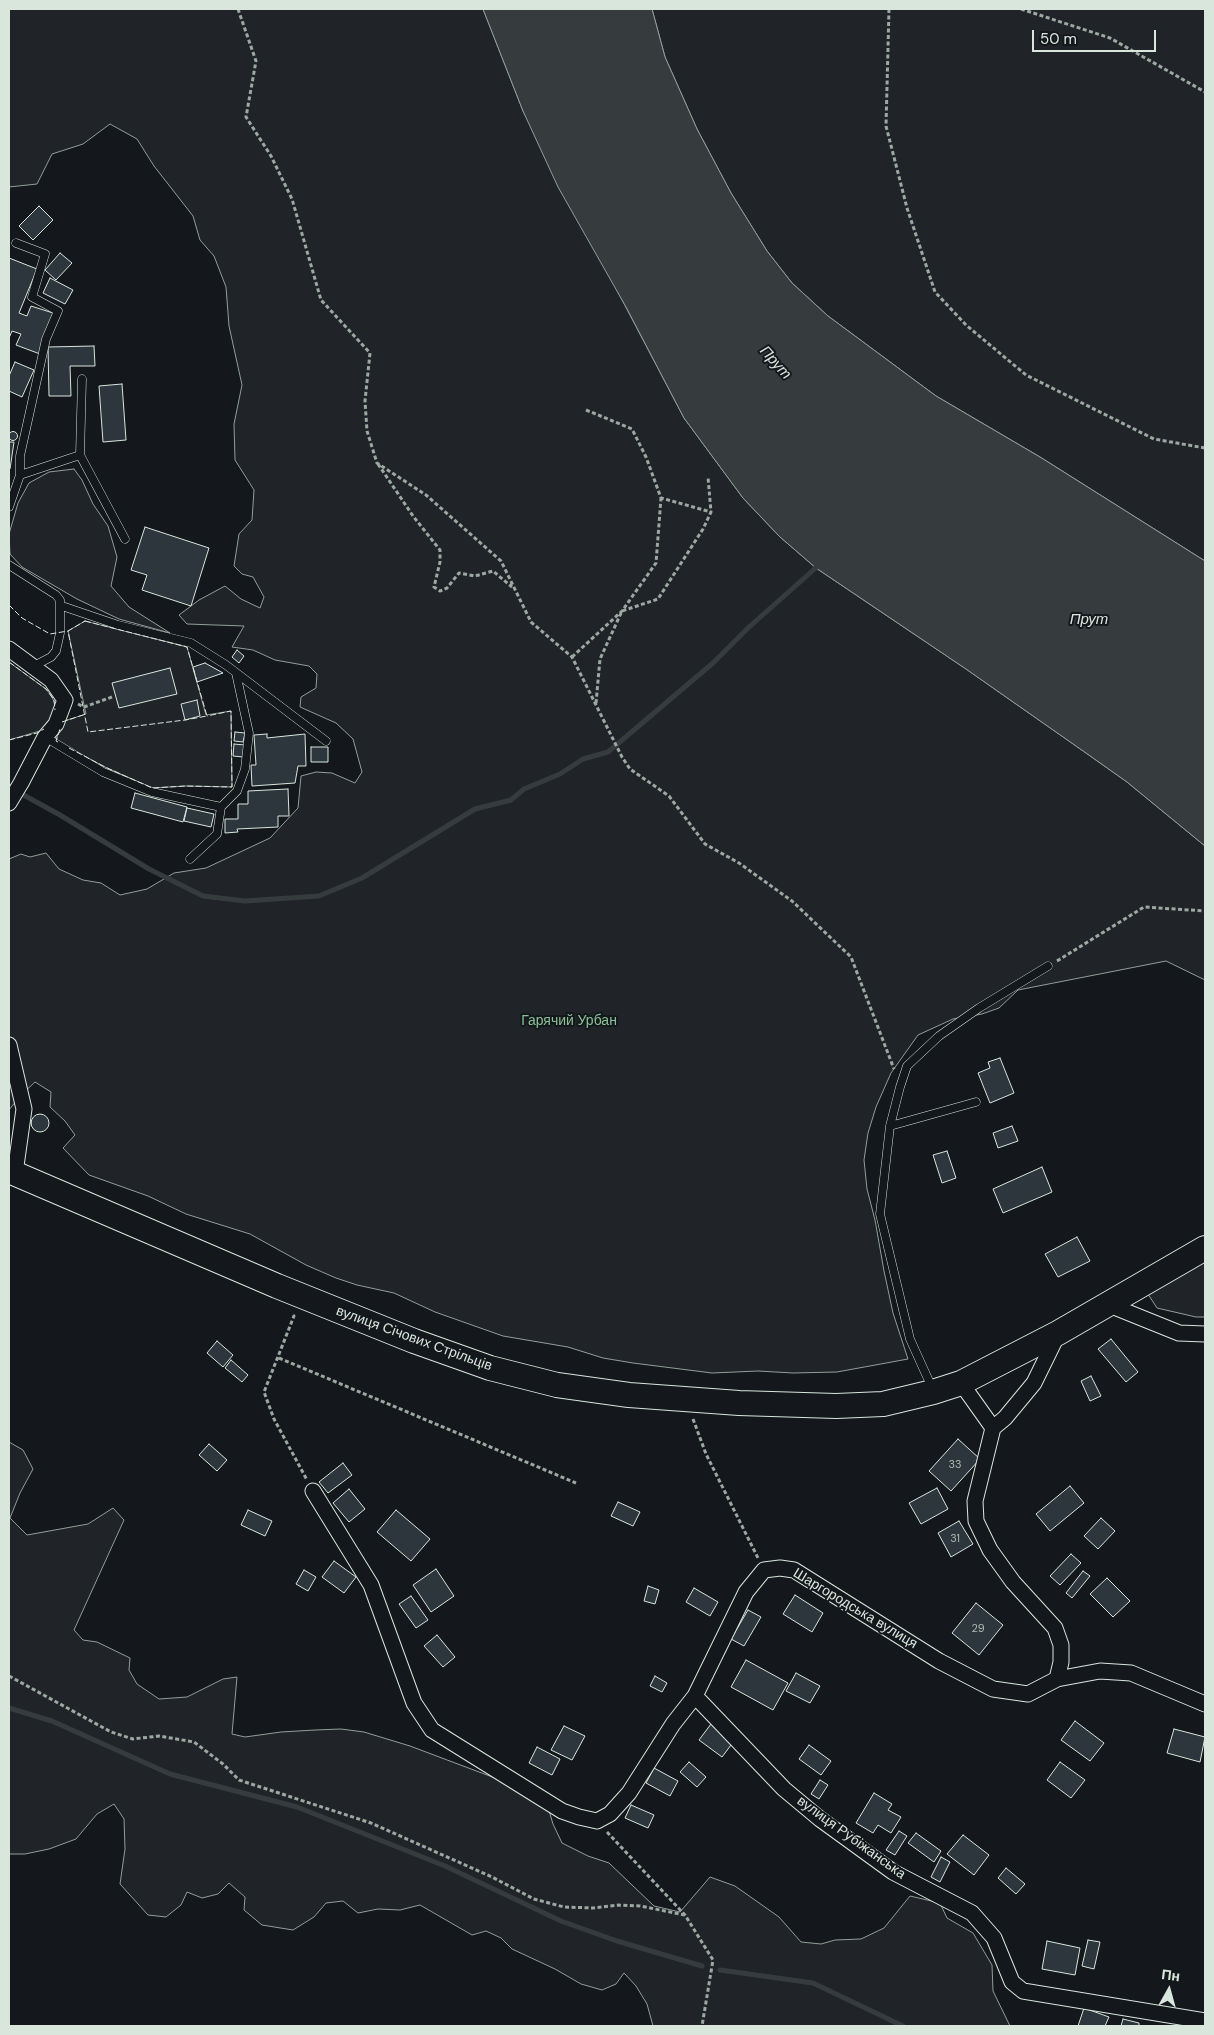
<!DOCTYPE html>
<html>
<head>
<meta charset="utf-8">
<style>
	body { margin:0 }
	#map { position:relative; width:1214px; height:2035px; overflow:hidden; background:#14181c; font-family:"DM Sans",sans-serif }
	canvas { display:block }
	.frame { position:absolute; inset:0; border:10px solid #d8e6dc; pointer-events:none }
	.north { position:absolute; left:1144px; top:1965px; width:50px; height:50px; -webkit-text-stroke:4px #14181c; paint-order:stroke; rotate:7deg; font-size:14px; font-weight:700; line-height:20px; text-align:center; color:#d8e6dc }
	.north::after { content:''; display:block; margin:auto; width:18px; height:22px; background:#d8e6dc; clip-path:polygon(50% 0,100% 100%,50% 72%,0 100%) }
	.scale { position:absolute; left:1032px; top:30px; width:124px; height:22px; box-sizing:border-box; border:2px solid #d8e6dc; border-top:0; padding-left:6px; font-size:15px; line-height:18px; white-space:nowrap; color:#d8e6dc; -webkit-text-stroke:4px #14181c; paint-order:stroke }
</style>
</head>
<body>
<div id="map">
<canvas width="1214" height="2035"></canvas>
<div class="frame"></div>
<div class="north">Пн</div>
<div class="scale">50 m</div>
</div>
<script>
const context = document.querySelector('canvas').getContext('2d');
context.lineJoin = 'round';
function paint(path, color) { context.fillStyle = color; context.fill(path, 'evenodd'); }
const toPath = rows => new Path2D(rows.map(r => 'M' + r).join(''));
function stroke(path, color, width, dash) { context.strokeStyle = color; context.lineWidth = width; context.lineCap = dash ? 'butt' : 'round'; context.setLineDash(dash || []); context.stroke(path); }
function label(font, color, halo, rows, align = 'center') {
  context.font = font + ' "DM Sans",sans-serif'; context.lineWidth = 4; context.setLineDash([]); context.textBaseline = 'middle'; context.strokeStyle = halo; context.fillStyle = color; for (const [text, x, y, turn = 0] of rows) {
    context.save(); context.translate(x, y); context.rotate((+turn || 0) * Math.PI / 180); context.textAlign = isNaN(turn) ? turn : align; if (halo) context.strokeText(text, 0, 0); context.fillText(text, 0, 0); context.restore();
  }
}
const green = toPath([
	[9,9,483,9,523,111,684,418,743,498,780,537,816,568,966,669,1086,753,1127,782,1205,846,1205,980,1166,961,1018,990,999,1008,982,1014,953,1019,918,1035,891,1073,876,1107,868,1133,864,1160,867,1189,875,1220,884,1271,893,1313,908,1359,837,1372,793,1373,758,1371,712,1373,633,1363,603,1358,568,1347,503,1336,435,1312,394,1293,357,1285,336,1278,306,1265,250,1234,186,1214,148,1196,89,1175,63,1148,75,1135,65,1121,50,1107,51,1092,35,1082,20,1096,9,1110,9,859,21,854,30,857,46,853,59,869,83,880,101,883,120,895,147,889,174,873,206,868,270,838,298,808,301,776,316,772,332,773,355,783,362,772,353,739,336,723,300,707,301,697,316,688,317,674,309,666,275,660,253,650,232,647,244,626,187,624,179,615,199,600,225,586,241,599,260,608,264,597,253,577,242,574,234,566,239,534,252,520,254,490,235,460,234,424,242,385,229,326,226,287,214,256,200,240,193,216,154,166,137,139,110,124,83,144,52,154,37,184,9,187,9,9],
	[652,9,1205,9,1205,561,1040,457,936,396,828,316,792,283,767,251,731,193,697,129,665,57,652,9],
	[74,469,82,480,93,504,108,526,117,557,111,586,129,607,170,633,119,619,77,599,22,567,10,554,9,534,18,503,29,483,49,472,74,469],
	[85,621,187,647,206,715,231,711,232,787,186,786,152,788,105,767,56,741,61,722,86,714,68,631,85,621],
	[9,662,46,689,51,695,56,706,52,718,43,730,9,740,9,662],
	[1205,1261,1205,1317,1196,1317,1157,1308,1146,1291,1205,1261],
	[9,1442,23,1450,33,1469,20,1493,10,1518,27,1535,88,1524,113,1508,124,1520,74,1630,83,1640,97,1642,130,1658,129,1670,137,1684,159,1699,187,1697,223,1679,237,1677,232,1734,245,1737,281,1732,315,1730,341,1729,364,1732,410,1746,495,1778,547,1804,553,1824,562,1843,588,1856,609,1863,654,1906,680,1912,710,1877,735,1886,779,1917,801,1942,821,1944,835,1940,861,1939,884,1928,910,1896,940,1903,947,1918,973,1933,992,1965,993,1991,1010,2026,653,2026,647,2004,636,1986,624,1973,616,1984,602,1990,581,1984,555,1969,512,1949,501,1938,486,1931,472,1935,420,1905,400,1910,378,1909,358,1913,343,1901,326,1903,314,1917,293,1930,262,1925,244,1910,245,1897,229,1883,218,1894,202,1898,187,1892,181,1905,166,1917,148,1915,120,1884,125,1849,124,1819,114,1804,97,1814,76,1839,49,1849,25,1854,9,1854,9,1442]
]);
const water = toPath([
	[483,9,652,9,665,57,697,129,731,193,767,251,792,283,828,316,936,396,1040,457,1205,561,1205,846,1127,782,1086,753,966,669,816,568,780,537,743,498,684,418,626,307,558,187,523,111,483,9]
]);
const stream = toPath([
	[9,787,60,815,149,869,203,896,245,901,319,896,362,878,475,809,511,800,524,789,560,774,583,759,608,752,713,663,748,628,819,565],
	[9,1708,52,1721,170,1774,297,1807,445,1866,561,1921,617,1941,702,1966],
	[720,1970,813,1983,903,2026]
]);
const building = toPath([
	[39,206,53,220,33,240,19,226,39,206],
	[60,253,72,263,56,280,45,270,60,253],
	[9,258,37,269,19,313,27,316,31,306,53,313,40,354,16,345,21,334,12,331,9,338,9,258],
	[50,278,73,290,65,304,43,293,50,278],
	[94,346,95,366,70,366,71,396,49,396,48,347,94,346],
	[15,362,34,370,22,397,9,391,9,376,15,362],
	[122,384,126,440,103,442,99,386,122,384],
	'8.5 436a4.5 4.5 0 1 1 9 0a4.5 4.5 0 1 1-9 0Z',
	[9,442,14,442,10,469,9,469,9,442],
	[145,527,209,548,191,606,142,590,147,575,131,570,145,527],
	[237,650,244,656,239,663,232,657,237,650],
	[205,663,223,673,197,682,193,667,205,663],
	[170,668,177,694,119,708,112,683,170,668],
	[197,700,200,716,185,720,181,704,197,700],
	[235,732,245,733,243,742,234,741,235,732],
	[267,734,267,738,305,734,306,766,298,766,295,783,252,786,251,765,256,765,254,735,267,734],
	[234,744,245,745,243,757,233,756,234,744],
	[311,747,328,747,328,762,311,762,311,747],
	[288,789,289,816,278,816,278,827,237,829,238,832,225,833,225,819,238,819,238,804,248,804,248,791,288,789],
	[135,793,187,807,183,822,131,808,135,793],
	[187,808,214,814,211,827,184,821,187,808],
	[1000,1058,1014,1093,990,1103,978,1073,990,1068,988,1062,1000,1058],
	'31 1123a9 9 0 1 1 18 0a9 9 0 1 1-18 0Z',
	[1012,1126,1018,1141,998,1148,993,1133,1012,1126],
	[947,1151,956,1178,942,1183,933,1155,947,1151],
	[1042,1167,1052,1192,1003,1213,993,1189,1042,1167],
	[1077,1237,1090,1261,1058,1277,1045,1254,1077,1237],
	[1111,1339,1138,1372,1126,1382,1098,1349,1111,1339],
	[217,1341,233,1355,223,1367,207,1353,217,1341],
	[231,1360,248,1375,242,1382,225,1368,231,1360],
	[1091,1376,1101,1396,1090,1401,1081,1381,1091,1376],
	[958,1439,980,1459,951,1491,929,1471,958,1439],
	[209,1444,227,1460,217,1471,199,1455,209,1444],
	[343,1463,352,1475,328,1493,319,1482,343,1463],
	[1070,1486,1084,1503,1050,1531,1036,1514,1070,1486],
	[937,1488,948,1509,921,1524,909,1503,937,1488],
	[349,1489,365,1509,349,1522,333,1503,349,1489],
	[618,1502,640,1512,633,1526,611,1516,618,1502],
	[248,1510,272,1521,265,1536,241,1525,248,1510],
	[396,1510,430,1539,411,1561,377,1532,396,1510],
	[1101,1518,1115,1531,1098,1549,1084,1536,1101,1518],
	[959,1521,973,1544,951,1557,938,1533,959,1521],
	[1071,1554,1081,1563,1060,1585,1050,1576,1071,1554],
	[334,1561,356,1577,344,1593,322,1577,334,1561],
	[436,1569,454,1596,431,1612,413,1585,436,1569],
	[304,1570,316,1577,308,1591,296,1584,304,1570],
	[1083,1571,1090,1576,1072,1598,1066,1593,1083,1571],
	[1107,1578,1130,1601,1113,1617,1090,1594,1107,1578],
	[648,1586,659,1590,655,1604,644,1601,648,1586],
	[694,1588,718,1602,710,1616,686,1602,694,1588],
	[795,1595,823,1613,812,1632,783,1614,795,1595],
	[411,1596,428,1620,416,1628,399,1604,411,1596],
	[976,1603,1003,1625,979,1655,952,1633,976,1603],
	[748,1610,761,1617,744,1646,731,1639,748,1610],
	[437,1635,455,1657,443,1667,424,1646,437,1635],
	[746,1660,788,1683,773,1710,731,1687,746,1660],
	[796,1673,820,1686,810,1703,786,1691,796,1673],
	[655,1676,667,1683,662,1692,650,1686,655,1676],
	[1075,1721,1104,1743,1090,1761,1061,1740,1075,1721],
	[711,1724,734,1741,722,1757,699,1740,711,1724],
	[564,1726,585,1736,572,1760,551,1750,564,1726],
	[1174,1729,1205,1737,1200,1762,1167,1753,1174,1729],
	[809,1745,831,1761,821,1775,799,1759,809,1745],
	[537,1747,560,1759,552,1775,529,1763,537,1747],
	[689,1762,706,1777,697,1787,680,1772,689,1762],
	[1060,1762,1085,1780,1071,1798,1047,1780,1060,1762],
	[654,1768,678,1781,670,1796,646,1783,654,1768],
	[820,1780,828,1785,819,1799,811,1794,820,1780],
	[874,1793,892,1804,888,1810,901,1817,891,1833,878,1825,873,1833,856,1823,874,1793],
	[631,1805,654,1815,648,1828,625,1818,631,1805],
	[899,1831,907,1836,895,1855,886,1850,899,1831],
	[916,1833,941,1851,934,1862,908,1843,916,1833],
	[963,1835,989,1855,974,1875,947,1854,963,1835],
	[941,1857,950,1862,940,1882,931,1877,941,1857],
	[1006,1868,1025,1884,1016,1894,998,1878,1006,1868],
	[1088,1940,1100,1942,1094,1969,1082,1966,1088,1940],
	[1047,1941,1080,1948,1075,1975,1042,1969,1047,1941],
	[1084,2008,1109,2017,1105,2026,1078,2026,1084,2008],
	[1123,2019,1139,2023,1139,2026,1121,2026,1123,2019]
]);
const path = toPath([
	[238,9,256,61,246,117,271,156,292,199,321,300,370,353,365,401,367,431,377,463,426,495,501,561,531,622,572,657,622,757,630,769,669,796,705,844,739,863,792,901,851,957,894,1069],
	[889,9,886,126,907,208,935,292,966,325,1026,375,1154,439,1205,448],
	[1021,9,1110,38,1205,92],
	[586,410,632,429,646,457,661,498,711,512],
	[378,464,413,516,440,550,440,562,434,587,440,591,447,588,459,573,475,576,493,571,512,587],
	[572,657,622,611,656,563,661,498],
	[596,703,600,659,622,611,658,599,703,529,711,512,708,477],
	[78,704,84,707,112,697],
	[1057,961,1144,907,1205,911],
	[293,1315,294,1316,264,1392,274,1419,307,1480],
	[279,1358,576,1483],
	[693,1419,706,1454,758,1558],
	[9,1676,111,1732,133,1739,159,1736,194,1742,223,1764,239,1780,371,1823,492,1877,534,1899,564,1907,593,1908,618,1905,640,1906,685,1915],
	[607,1832,685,1915,713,1960,702,2026]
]);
const lane = toPath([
	[80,455,125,539],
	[20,475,80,455,82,379],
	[9,507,20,475,20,456,46,339,58,311,32,297,45,254,16,243],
	[9,565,56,595,60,600,60,633,56,651,51,657,32,667],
	[62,606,118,625,191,643,226,665,326,741],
	[45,737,103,772,152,792,221,807],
	[190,859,217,834,221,807,237,791,245,769,249,733,236,673],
	[890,1126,976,1102],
	[933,1390,910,1339,880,1214,890,1126,900,1087,907,1066,939,1036,979,1008,1048,966]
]);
const street = toPath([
	[9,649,51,680,65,700,56,724,45,737,21,783,9,803],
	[9,1045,24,1109,15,1173],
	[1107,1304,1179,1333,1205,1334],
	[961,1383,993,1428,975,1501,976,1521,990,1550,1013,1582,1055,1628,1061,1645,1061,1662,1057,1679],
	[993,1428,1005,1418,1034,1383,1058,1334],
	[313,1491,371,1585,414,1703,432,1730,562,1811,579,1817,597,1821,610,1814,629,1793,673,1724,695,1696,746,1592,764,1570,780,1568,794,1570,939,1661,993,1689,1028,1694,1057,1679,1100,1671,1131,1673,1205,1704],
	[695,1696,784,1789,820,1819,893,1872,972,1913,994,1938,1012,1982,1023,1991,1205,2021]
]);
const primary = toPath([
	[9,1171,277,1286,414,1341,490,1368,557,1385,629,1395,739,1403,836,1406,883,1404,933,1392,961,1383,1058,1333,1205,1248]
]);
const fence = toPath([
	[9,605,22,618,50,634,68,631],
	[85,621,187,647,207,716,185,720,88,732,68,631,85,621],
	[9,662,46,689,54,700,55,710],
	[62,722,86,714],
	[9,740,37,733,44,729],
	[58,742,56,741,60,729],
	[69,748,105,767,152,788,186,786,232,787,231,711,207,716]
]);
const numberNames = [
	["33",955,1465],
	["31",955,1539],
	["29",978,1629]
];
const parkNames = [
	["Гарячий Урбан",569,1021]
];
const streetNames = [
	["вулиця Січових Стрільців",414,1339,20],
	["Шаргородська вулиця",855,1609,31],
	["вулиця Рубіжанська",851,1838,36]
];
const waterNames = [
	["Прут",775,363,48],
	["Прут",1089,620]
];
paint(green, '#202428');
stroke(green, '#939e99', 1);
paint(water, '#363b3e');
stroke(water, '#939e99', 1);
stroke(stream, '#363b3e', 5);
paint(building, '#2c363c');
stroke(building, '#d8e6dc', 1);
stroke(lane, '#d8e6dc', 9);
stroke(street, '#d8e6dc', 17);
stroke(primary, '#d8e6dc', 26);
stroke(path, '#9da8a2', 3, [4, 2.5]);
stroke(lane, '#14181c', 8);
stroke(street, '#14181c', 15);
stroke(primary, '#14181c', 24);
stroke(fence, '#d8e6dc', 1, [6, 2.5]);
label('11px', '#adbab4', null, numberNames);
label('14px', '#8ac095', '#14181c', parkNames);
label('14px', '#d8e6dc', '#14181c', streetNames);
label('italic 15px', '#d8e6dc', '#14181c', waterNames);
</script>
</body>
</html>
